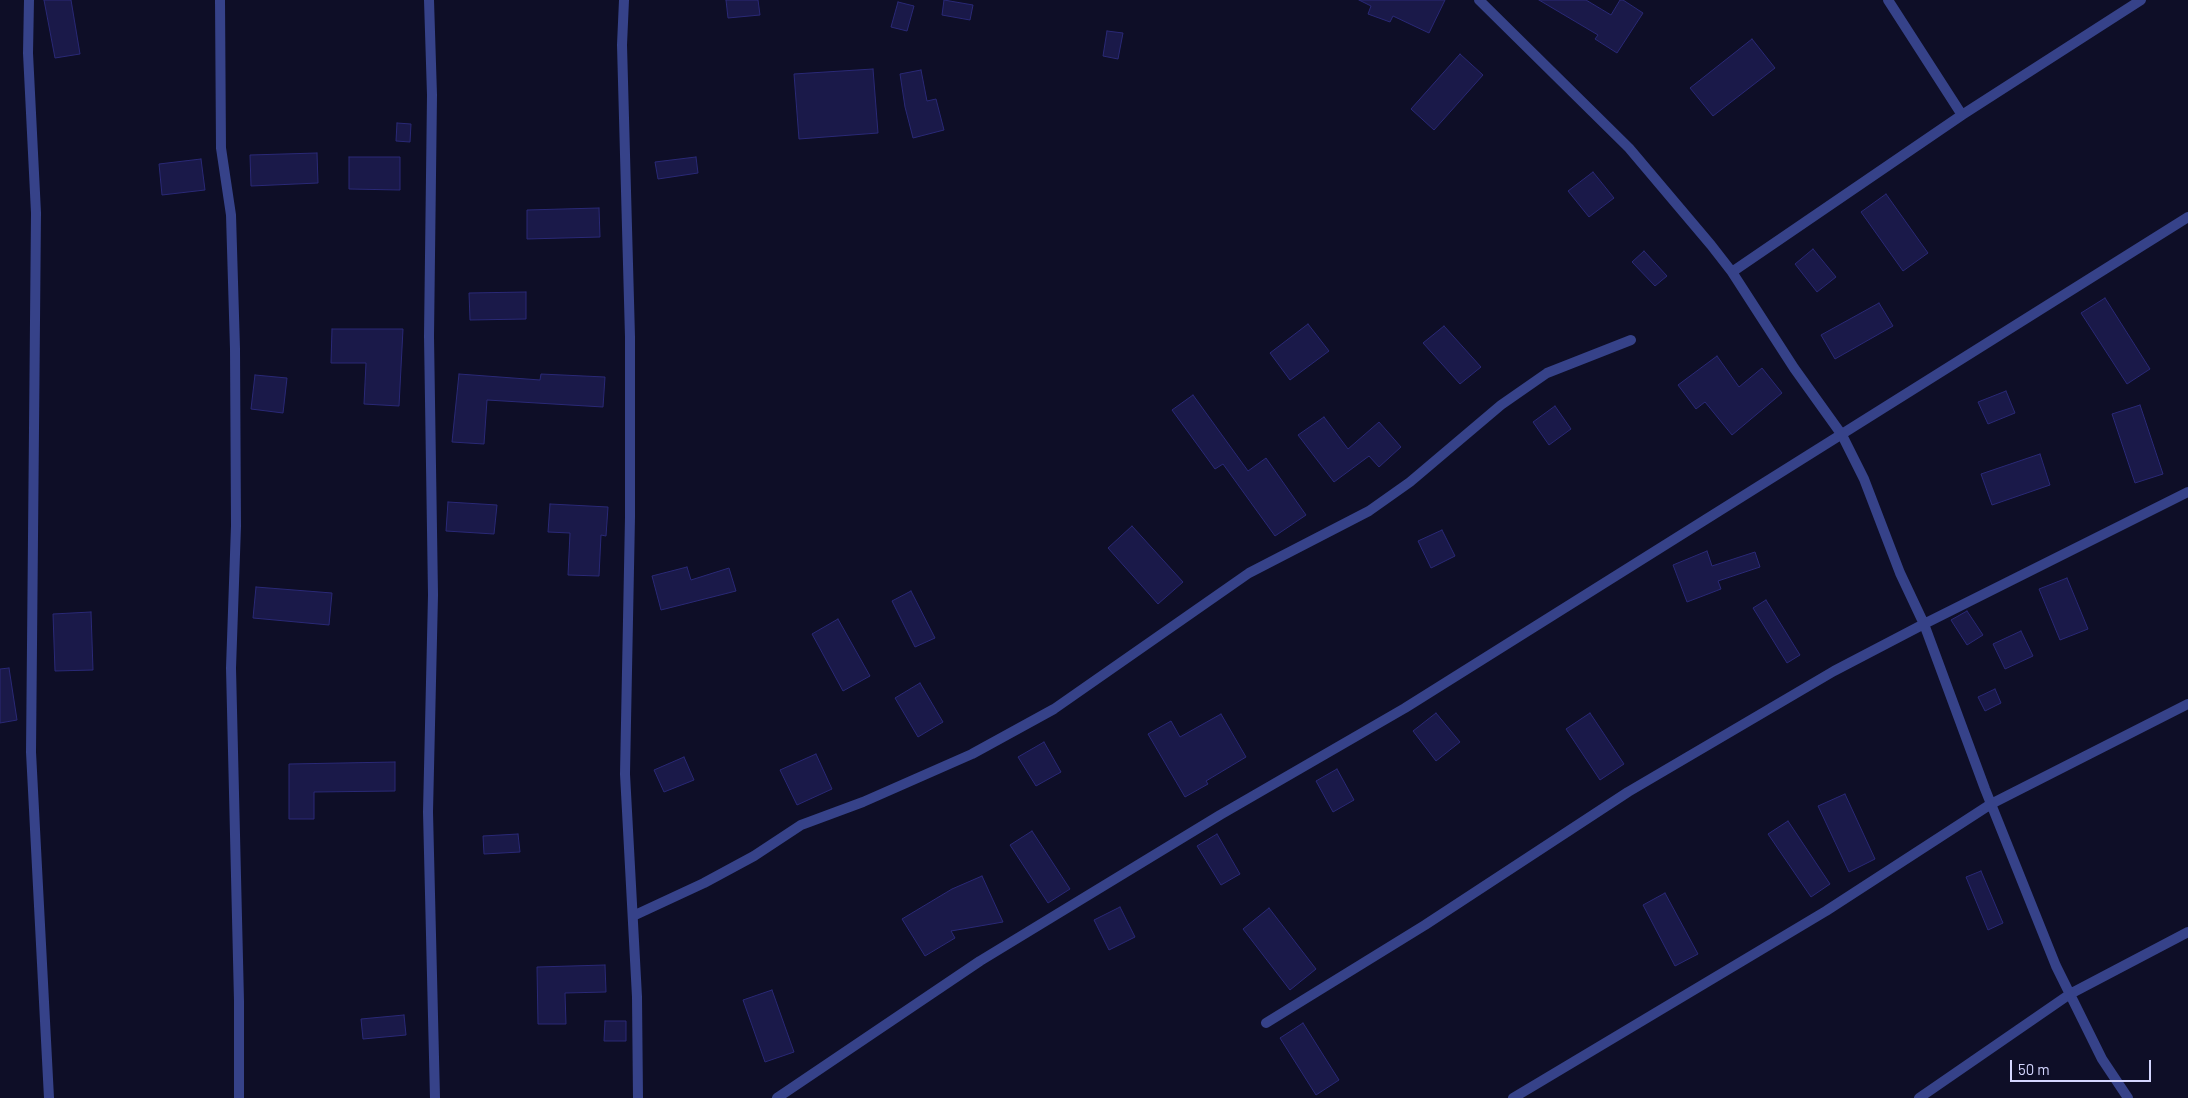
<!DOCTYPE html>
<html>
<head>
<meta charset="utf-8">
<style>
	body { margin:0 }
	#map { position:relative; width:2188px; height:1098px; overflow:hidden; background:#0e0e27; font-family:Barlow,sans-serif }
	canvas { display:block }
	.scale { position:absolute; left:2010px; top:1060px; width:141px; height:22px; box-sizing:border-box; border:2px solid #d4d6ff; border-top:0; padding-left:6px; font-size:15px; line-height:18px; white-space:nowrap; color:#d4d6ff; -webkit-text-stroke:4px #0e0e27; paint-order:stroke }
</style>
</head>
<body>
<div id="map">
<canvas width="2188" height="1098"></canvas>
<div class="scale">50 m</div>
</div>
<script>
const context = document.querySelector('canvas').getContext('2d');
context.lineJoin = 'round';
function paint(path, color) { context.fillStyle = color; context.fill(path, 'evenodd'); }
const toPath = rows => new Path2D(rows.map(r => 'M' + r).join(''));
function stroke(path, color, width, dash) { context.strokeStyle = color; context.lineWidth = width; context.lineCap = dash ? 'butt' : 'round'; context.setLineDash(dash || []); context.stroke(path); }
const building = toPath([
	[44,0,71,0,80,54,55,58,44,0],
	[726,0,758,0,760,15,728,18,726,0],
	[944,0,973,5,970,20,942,15,944,0],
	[1359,0,1445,0,1429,33,1393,16,1390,22,1368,14,1371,6,1359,0],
	[1539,0,1586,0,1611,15,1620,0,1623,0,1643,13,1617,53,1595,39,1598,35,1539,0],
	[898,2,914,6,907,31,891,27,898,2],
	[1107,31,1123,33,1118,59,1103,56,1107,31],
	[1752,39,1775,68,1713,116,1690,88,1752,39],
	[1460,54,1483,75,1434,130,1411,109,1460,54],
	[873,69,878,133,799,139,794,74,873,69],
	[921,70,927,101,936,99,944,130,913,138,905,107,900,74,921,70],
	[397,123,411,124,410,142,396,141,397,123],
	[317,153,318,183,251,186,250,155,317,153],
	[349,157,400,157,400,190,349,189,349,157],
	[696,157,698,173,658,179,655,162,696,157],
	[201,159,205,190,162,195,159,164,201,159],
	[1593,172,1614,198,1589,217,1568,191,1593,172],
	[1886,194,1928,253,1903,271,1861,212,1886,194],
	[599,208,600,237,527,239,527,210,599,208],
	[1813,249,1836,277,1817,292,1795,264,1813,249],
	[1644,251,1667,276,1655,286,1632,262,1644,251],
	[526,292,526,319,470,320,469,293,526,292],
	[2105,298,2150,369,2127,384,2081,313,2105,298],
	[1879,303,1893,326,1835,359,1821,335,1879,303],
	[1308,324,1329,351,1290,380,1270,353,1308,324],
	[1444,326,1481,367,1460,384,1423,343,1444,326],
	[332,329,403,329,399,406,364,404,366,363,331,363,332,329],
	[1717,356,1739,387,1762,368,1782,393,1732,435,1705,402,1696,409,1678,385,1717,356],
	[459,374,540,380,541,374,605,377,603,407,487,400,484,444,452,442,459,374],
	[255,375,287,378,283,413,251,409,255,375],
	[2006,391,2015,413,1988,424,1978,402,2006,391],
	[1193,395,1248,471,1266,458,1306,515,1275,536,1223,464,1215,469,1172,410,1193,395],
	[2140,405,2163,474,2135,483,2112,414,2140,405],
	[1555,406,1571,429,1549,445,1533,422,1555,406],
	[1324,417,1348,449,1379,422,1401,447,1379,467,1369,456,1334,482,1298,435,1324,417],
	[2040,454,2050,485,1992,505,1981,474,2040,454],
	[448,502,497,505,494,534,446,531,448,502],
	[550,504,608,507,606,536,601,535,599,576,568,575,570,533,548,532,550,504],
	[1132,526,1183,582,1158,604,1108,548,1132,526],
	[1442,530,1455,556,1431,568,1418,541,1442,530],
	[1707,551,1712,566,1755,552,1760,567,1718,581,1721,589,1687,602,1673,565,1707,551],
	[687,567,691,580,729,568,736,591,661,610,652,576,687,567],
	[2067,578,2088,629,2060,640,2039,589,2067,578],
	[256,587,332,593,329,625,253,618,256,587],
	[911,591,935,638,915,647,892,601,911,591],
	[1766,600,1800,655,1787,663,1753,608,1766,600],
	[1967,611,1983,635,1967,645,1951,620,1967,611],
	[91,612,93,670,55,671,53,614,91,612],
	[838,619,870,676,843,691,812,634,838,619],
	[2021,631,2033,656,2005,669,1993,644,2021,631],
	[9,668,17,720,0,723,0,669,9,668],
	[920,683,943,722,918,737,895,698,920,683],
	[1995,689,2001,703,1985,711,1978,697,1995,689],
	[1436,713,1460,742,1436,761,1413,731,1436,713],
	[1590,713,1624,764,1600,780,1566,729,1590,713],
	[1221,714,1246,757,1206,781,1208,784,1185,797,1148,734,1171,721,1180,737,1221,714],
	[1044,742,1061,772,1036,786,1018,757,1044,742],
	[816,754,832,789,797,805,780,770,816,754],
	[684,757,694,780,664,792,654,770,684,757],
	[395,762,395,791,314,792,314,819,289,819,289,764,395,762],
	[1337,769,1354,800,1333,812,1316,781,1337,769],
	[1845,794,1875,859,1849,872,1818,806,1845,794],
	[1788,821,1830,884,1811,897,1768,834,1788,821],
	[1032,831,1070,889,1048,903,1010,845,1032,831],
	[518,834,520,852,484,854,483,836,518,834],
	[1217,834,1240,874,1221,885,1197,846,1217,834],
	[1981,871,2003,923,1988,930,1966,877,1981,871],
	[982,876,1003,922,951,931,955,938,925,956,902,919,952,889,982,876],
	[1665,893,1698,954,1675,966,1643,905,1665,893],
	[1120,907,1135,937,1109,950,1094,920,1120,907],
	[1269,908,1316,969,1290,990,1243,929,1269,908],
	[605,965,606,992,565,993,566,1024,538,1024,537,967,605,965],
	[772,990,794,1052,765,1062,743,1000,772,990],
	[404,1015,406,1035,363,1039,361,1019,404,1015],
	[605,1021,626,1021,626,1041,604,1041,605,1021],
	[1303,1023,1339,1080,1316,1095,1280,1038,1303,1023]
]);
const street = toPath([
	[29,0,28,53,36,213,31,752,49,1098],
	[220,0,221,148,231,215,235,349,236,526,231,668,239,1001,239,1098],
	[429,0,432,95,429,336,433,595,428,812,435,1098],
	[624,0,622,45,630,337,630,517,625,774,637,997,638,1098],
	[1479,0,1629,148,1711,245,1732,272,1794,368,1842,435,1864,479,1900,573,1924,624,1985,789,2056,966,2102,1059,2128,1098],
	[1962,115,2141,0],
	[1732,272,1962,115,1888,0],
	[633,916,704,883,754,856,801,825,863,802,972,754,1054,709,1249,573,1369,511,1410,482,1501,405,1547,373,1631,340],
	[1266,1023,1425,925,1628,792,1834,671,1924,624,2188,492],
	[777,1098,980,961,1220,815,1405,708,2188,217],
	[1513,1098,1826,911,1991,804,2188,704],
	[1919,1098,2070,994,2188,932]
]);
paint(building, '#1a1949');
stroke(building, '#2a2976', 1);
stroke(street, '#364289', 10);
</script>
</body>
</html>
